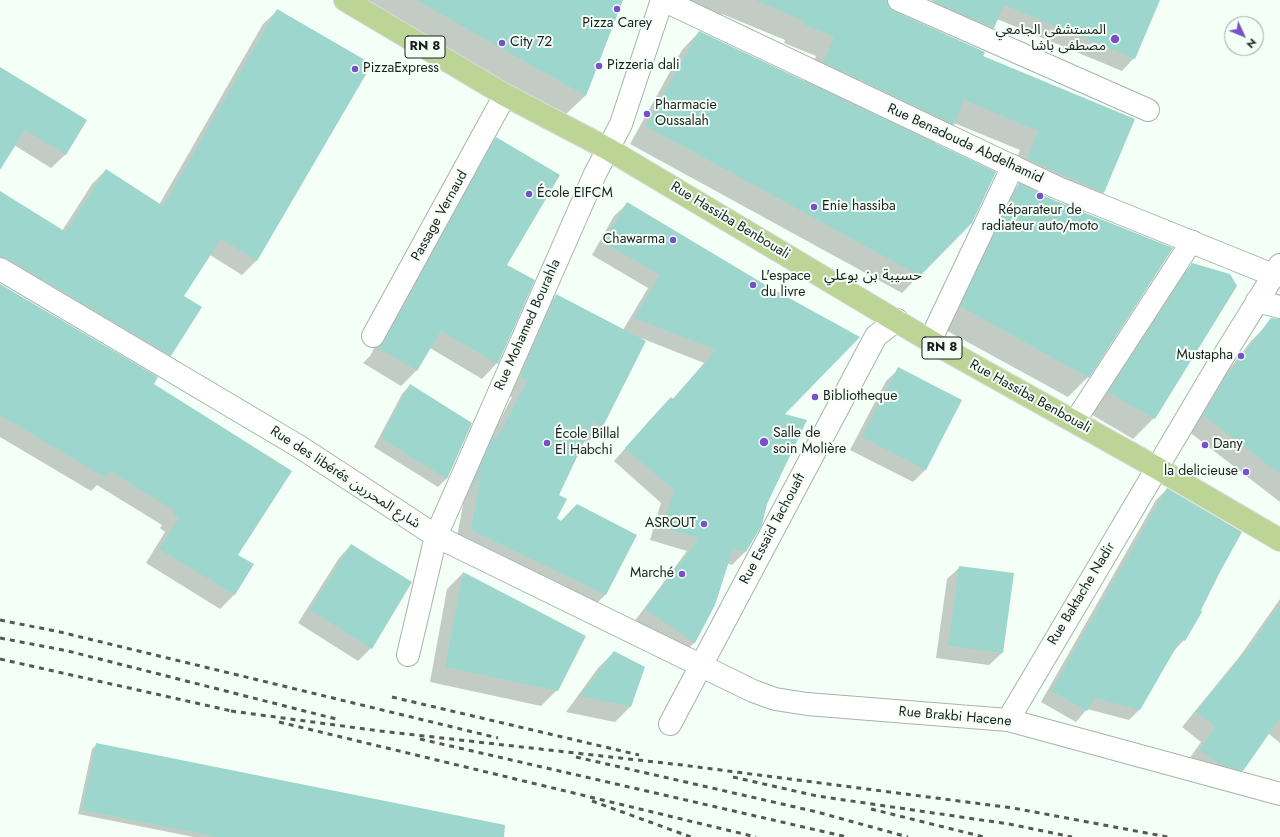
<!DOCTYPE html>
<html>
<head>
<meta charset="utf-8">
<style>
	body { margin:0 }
	#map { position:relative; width:1280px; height:837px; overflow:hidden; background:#f3fff7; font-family:Jost,sans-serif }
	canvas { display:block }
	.north { position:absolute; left:1224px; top:16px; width:40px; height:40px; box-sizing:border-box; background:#f3fff7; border:1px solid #9da6a0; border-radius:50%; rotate:134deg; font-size:11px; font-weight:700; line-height:16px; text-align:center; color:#1c201d }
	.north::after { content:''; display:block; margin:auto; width:14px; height:18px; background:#7850c9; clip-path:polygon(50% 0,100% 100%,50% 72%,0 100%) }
</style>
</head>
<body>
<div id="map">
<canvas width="1280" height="837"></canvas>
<div class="north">N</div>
</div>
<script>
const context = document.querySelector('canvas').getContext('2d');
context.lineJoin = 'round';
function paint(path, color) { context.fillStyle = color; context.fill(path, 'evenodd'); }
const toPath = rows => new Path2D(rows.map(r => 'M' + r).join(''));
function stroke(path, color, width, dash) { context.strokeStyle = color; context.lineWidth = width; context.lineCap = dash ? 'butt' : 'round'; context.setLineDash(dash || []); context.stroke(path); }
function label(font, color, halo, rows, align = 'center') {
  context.font = font + ' Jost,"Noto Sans Arabic",sans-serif'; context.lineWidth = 4; context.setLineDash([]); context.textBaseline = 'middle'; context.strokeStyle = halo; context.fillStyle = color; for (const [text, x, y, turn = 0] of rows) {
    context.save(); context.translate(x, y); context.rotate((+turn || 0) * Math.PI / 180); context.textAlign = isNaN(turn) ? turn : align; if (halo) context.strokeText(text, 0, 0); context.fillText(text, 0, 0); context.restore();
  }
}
const shadow = toPath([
	[359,0,622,0,585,96,564,116],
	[679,0,877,0,893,12,982,56,1103,192,1083,213,1088,377,1068,397,940,327,998,205,1020,184,1008,178,1020,150,954,123,934,144,971,223,902,293,630,144,682,50,699,32,804,82,816,56,784,43,785,40,722,14,719,17],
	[1043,194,1066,204,1065,205,1042,195],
	[934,0,1159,0,1134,58,1122,71,997,19,994,28,981,40,927,17],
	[277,11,371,65,256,261,242,275,210,255,183,296,170,355,157,369,0,276,0,192,62,231,92,184,106,170,159,205,263,24],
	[0,80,86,121,65,155,51,168,14,145,0,168],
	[496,138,506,266,497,363,482,379,430,348,417,370,401,386,363,363,370,356,481,154],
	[627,204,783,414,766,504,755,535,745,552,732,565,727,563,695,642,682,655,634,622,687,551,650,540,661,503,614,461,658,411,671,398,673,399,704,363,641,338,645,342,602,428,586,444,584,441,558,495,556,519,560,522,577,505,606,594,590,610,455,546,465,495,487,444,512,397,504,393,540,311,556,296,623,330,648,288,592,255,614,216],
	[1193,264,1154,418,1133,439,1089,413,1172,284],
	[0,285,153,385,237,555,253,565,234,595,220,609,146,563,165,532,160,528,162,525,97,485,91,491,0,437],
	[1267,325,1280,335,1280,502,1188,431,1210,394,1251,341],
	[899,369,961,401,925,470,913,482,850,450,886,381],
	[410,385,471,423,446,479,438,487,374,447,402,394],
	[1167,489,1184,640,1173,652,1140,709,1129,720,1087,709,1076,722,1041,702,1156,500],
	[351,545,411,583,371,648,358,661,298,623,339,558],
	[960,567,1002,653,989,665,936,658,947,579],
	[463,573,557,690,541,706,430,682,447,589],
	[1280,599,1280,743,1268,733,1242,770,1227,785,1185,765,1201,742,1182,727,1240,656],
	[614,652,631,706,615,722,566,712,598,668],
	[96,745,493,837,194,837,78,814,92,749]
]);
const building = toPath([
	[416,0,623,0,586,96],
	[755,0,887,0,889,7,894,11,985,52,983,56,1135,119,1104,193,1027,159,1038,131,964,100,954,125,823,62,834,37,803,24,804,21],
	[930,0,1160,0,1135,59,1004,5,994,28],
	[277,9,372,64,257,261,221,239,184,296,202,307,171,356,6,258,0,257,0,191,66,232,106,169,163,206],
	[699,31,996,172,972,223,920,276,646,126],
	[0,67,87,120,66,155,25,130,0,170],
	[496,137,560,175,507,265,535,280,498,364,441,331,417,371,377,347,384,342],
	[1019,183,1053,200,1173,248,1089,378,960,306],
	[627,202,769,287,860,337,785,414,807,420,767,504,762,525,756,535,746,552,733,549,715,605,695,643,645,609,699,538,662,527,674,490,625,448,671,397,673,399,716,350,634,318,660,275,603,242],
	[1192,263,1230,274,1237,286,1155,419,1108,392],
	[0,284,158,377,154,384,292,471,238,555,254,564,235,595,159,549,179,518,173,514,175,511,110,471,106,478,0,415],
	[556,294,646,341,602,428,594,421,559,495,567,499,557,518,561,521,577,504,637,535,606,595,471,530,481,474,469,493,493,436,497,439,527,381,520,377],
	[1271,318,1280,319,1280,474,1203,415,1226,377],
	[898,367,962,400,926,470,862,437],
	[410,384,472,423,447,479,381,438],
	[1167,488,1242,532,1220,572,1201,610,1202,612,1185,641,1181,639,1140,710,1095,698,1087,711,1051,691],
	[351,544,412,582,372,649,310,610],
	[959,566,1014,573,1003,653,948,646],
	[463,572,586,636,558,691,445,667],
	[1280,603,1280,718,1243,771,1221,765,1199,750,1215,727,1196,711,1255,640],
	[614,651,645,667,631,707,580,696],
	[96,743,505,825,504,837,218,837,82,810]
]);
const pedestrian = toPath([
	[1075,421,1192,241]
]);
const minor = toPath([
	[663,0,1058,188,1273,275],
	[899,0,1148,110],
	[0,269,300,447,436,536,753,691,775,699,807,704,1008,720,1280,794],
	[373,336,505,95],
	[930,341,1013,166],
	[408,655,436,536,595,174,621,124,662,0],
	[1008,720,1218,365,1280,265],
	[670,724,876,336,897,320]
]);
const tertiary = toPath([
	[1257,301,1280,307]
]);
const primary = toPath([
	[345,0,505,95,608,149,930,341,1157,468,1280,540]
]);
const rail = toPath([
	[0,620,60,632,498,738],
	[0,638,68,651,340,720],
	[0,659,236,712],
	[392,697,639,755],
	[231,711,380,731,682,765,1013,808,1168,837],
	[279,722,756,837],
	[420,739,847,837],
	[576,757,817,812,908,837],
	[733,777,817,796,1009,824,1072,837],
	[592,801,691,837],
	[871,809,984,837]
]);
const markers = [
	[617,9,4,"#7850c9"],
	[1115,39,5,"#7850c9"],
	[502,43,4,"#7850c9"],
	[599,66,4,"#7850c9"],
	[355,69,4,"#7850c9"],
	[647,114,4,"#7850c9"],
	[529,194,4,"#7850c9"],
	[1040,196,4,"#7850c9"],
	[814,207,4,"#7850c9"],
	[673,240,4,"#7850c9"],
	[753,285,4,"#7850c9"],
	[1241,356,4,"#7850c9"],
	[815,397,4,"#7850c9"],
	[764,442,5,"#7850c9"],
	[547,443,4,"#7850c9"],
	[1205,445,4,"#7850c9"],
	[1246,472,4,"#7850c9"],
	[704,524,4,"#7850c9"],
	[682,574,4,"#7850c9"]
];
const shields = [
	[425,47,40],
	[942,348,40]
];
const shieldNames = [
	["RN 8",425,47],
	["RN 8",942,348]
];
const poiNames = [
	["Pizza Carey",617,24,"center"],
	["المستشفى الجامعي",1106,31,"right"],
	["مصطفى باشا",1106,47,"right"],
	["City 72",510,43],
	["Pizzeria dali",607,66],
	["PizzaExpress",363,69],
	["Pharmacie",655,106],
	["Oussalah",655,122],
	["École EIFCM",537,194],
	["Enie hassiba",822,207],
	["Réparateur de",1040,211,"center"],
	["radiateur auto/moto",1040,227,"center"],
	["Chawarma",665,240,"right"],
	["L'espace",761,277],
	["du livre",761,293],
	["Mustapha",1233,356,"right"],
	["Bibliotheque",823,397],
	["Salle de",773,434],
	["soin Molière",773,450],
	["École Billal",555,435],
	["El Habchi",555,451],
	["Dany",1213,445],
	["la delicieuse",1238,472,"right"],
	["ASROUT",696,524,"right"],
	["Marché",674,574,"right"]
];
const streetNames = [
	["Rue Benadouda Abdelhamid",965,144,25],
	["Passage Vernaud",440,216,-61],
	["Rue Hassiba Benbouali",730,221,31],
	["Rue Mohamed Bourahla",528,325,-66],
	["Rue Hassiba Benbouali",1030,397,29],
	["Rue des libérés شارع المحررين",345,478,33],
	["Rue Essaïd Tachouaft",773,529,-62],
	["Rue Baktache Nadir",1082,594,-59],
	["Rue Brakbi Hacene",955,717,5]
];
const neighbourhoodNames = [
	["حسيبة بن بوعلي",873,276]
];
paint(shadow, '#0003');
paint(building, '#9dd6cc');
stroke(pedestrian, '#a8b3ac', 23);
stroke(minor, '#a8b3ac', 24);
stroke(tertiary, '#a8b3ac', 24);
stroke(primary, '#dbdbdb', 24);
stroke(pedestrian, '#fff', 21);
stroke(minor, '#fff', 22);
stroke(tertiary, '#fff', 22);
stroke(primary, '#bdd497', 22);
stroke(rail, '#535955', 3, [5, 5]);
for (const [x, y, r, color] of markers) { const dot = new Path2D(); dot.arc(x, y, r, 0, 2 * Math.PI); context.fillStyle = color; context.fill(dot); stroke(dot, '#f3fff7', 1.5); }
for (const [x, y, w] of shields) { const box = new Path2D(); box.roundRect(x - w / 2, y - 11, w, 22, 3); context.fillStyle = '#f3fff7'; context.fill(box); stroke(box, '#1c201d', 1); }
label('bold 13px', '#1c201d', null, shieldNames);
label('14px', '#1c201d', '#f3fff7', poiNames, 'left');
label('14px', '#1c201d', '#f3fff7', streetNames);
label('15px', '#1c201d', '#f3fff7', neighbourhoodNames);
</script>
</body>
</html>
